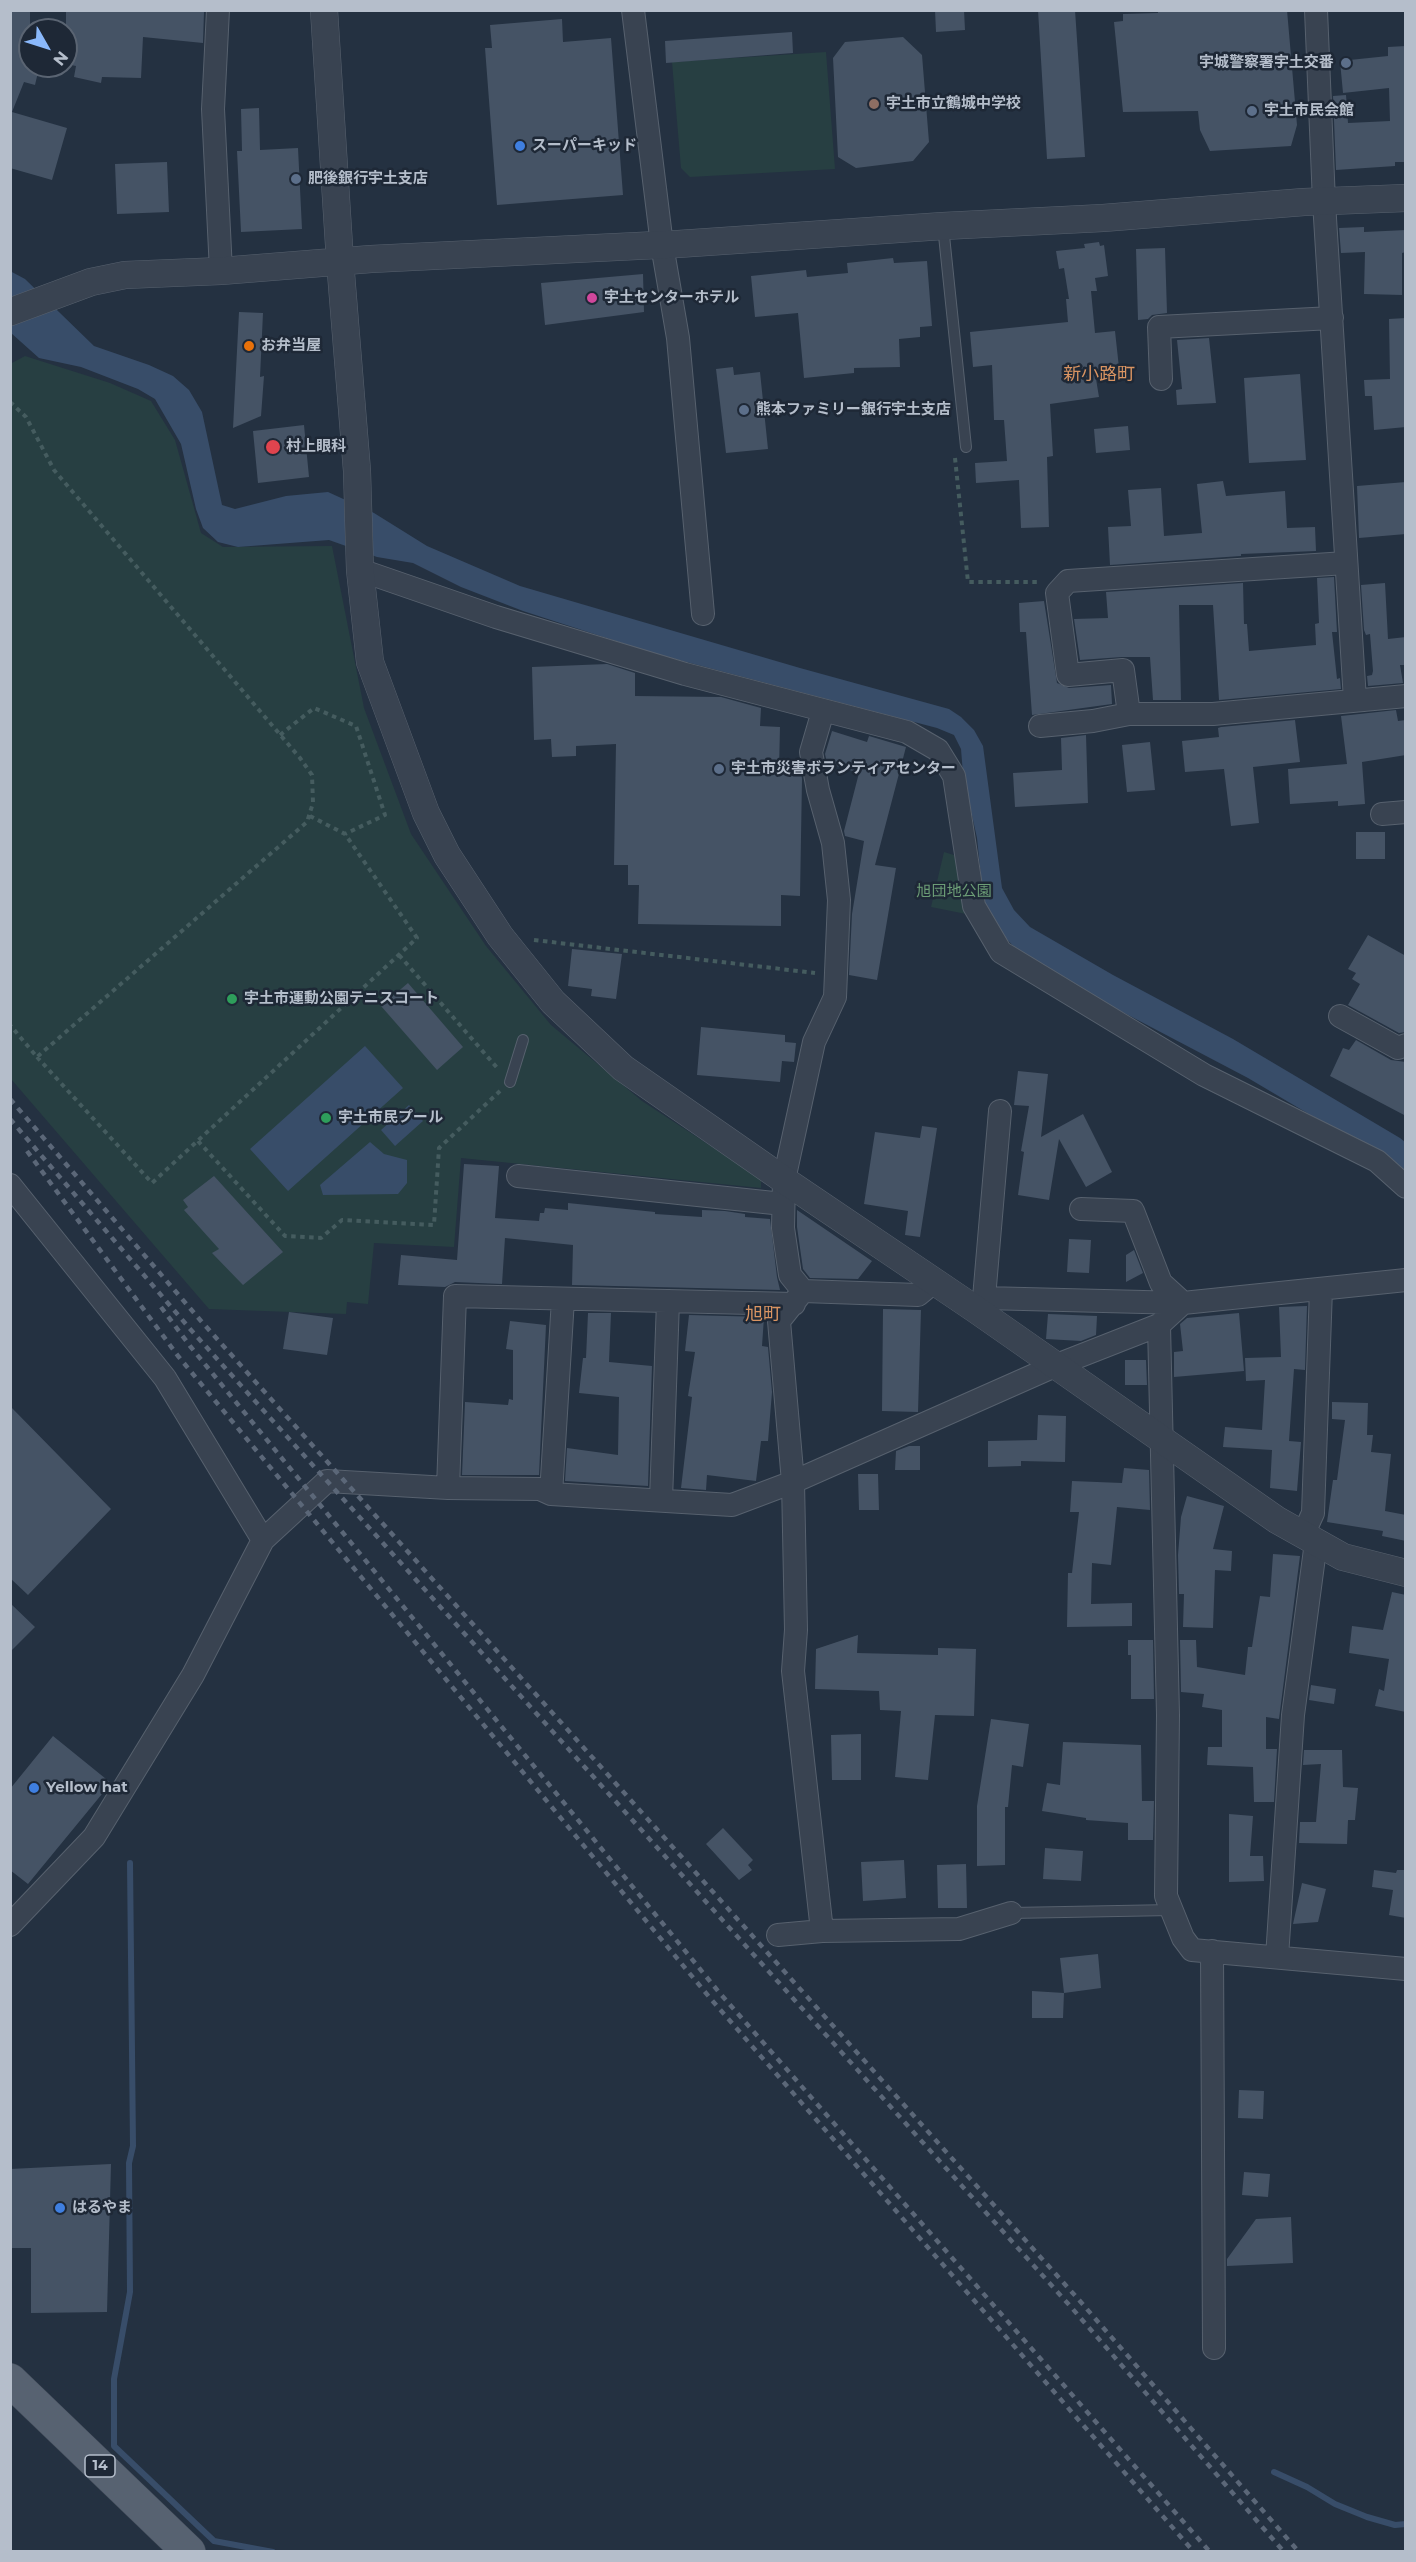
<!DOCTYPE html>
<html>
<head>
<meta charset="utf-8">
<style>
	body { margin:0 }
	#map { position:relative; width:1416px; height:2562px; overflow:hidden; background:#243141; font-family:Montserrat,sans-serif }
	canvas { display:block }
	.frame { position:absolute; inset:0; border:12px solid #b5becb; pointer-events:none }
	.north { position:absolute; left:18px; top:18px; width:60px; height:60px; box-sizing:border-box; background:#1e2836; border:2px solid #5a6472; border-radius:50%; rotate:129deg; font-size:16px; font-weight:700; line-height:24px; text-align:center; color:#b5becb }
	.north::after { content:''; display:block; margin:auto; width:21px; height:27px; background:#8ab8fb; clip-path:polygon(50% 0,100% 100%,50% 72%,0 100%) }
</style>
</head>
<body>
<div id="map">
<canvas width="1416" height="2562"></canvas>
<div class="frame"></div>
<div class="north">N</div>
</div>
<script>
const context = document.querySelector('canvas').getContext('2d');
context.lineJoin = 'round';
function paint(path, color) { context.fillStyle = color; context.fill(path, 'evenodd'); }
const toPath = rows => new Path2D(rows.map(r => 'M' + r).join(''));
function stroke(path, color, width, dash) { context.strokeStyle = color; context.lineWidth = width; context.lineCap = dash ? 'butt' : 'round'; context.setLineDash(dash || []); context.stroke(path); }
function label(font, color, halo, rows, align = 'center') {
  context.font = font + ' Montserrat,"Noto Sans JP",sans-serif'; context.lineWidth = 5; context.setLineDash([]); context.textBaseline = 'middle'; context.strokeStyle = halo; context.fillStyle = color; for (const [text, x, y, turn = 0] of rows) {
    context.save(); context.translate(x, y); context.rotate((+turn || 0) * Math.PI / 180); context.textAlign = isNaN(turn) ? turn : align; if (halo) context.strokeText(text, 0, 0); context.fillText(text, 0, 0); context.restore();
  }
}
const green = toPath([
	[826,52,835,169,690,177,681,168,672,62],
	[25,356,110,383,151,401,175,440,201,533,223,547,332,546,364,708,411,834,486,946,551,1025,642,1101,761,1179,761,1188,461,1158,454,1247,374,1243,368,1304,347,1302,346,1314,209,1309,11,1079,10,364],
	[944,852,967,859,966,914,931,907]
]);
const water = toPath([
	[10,271,25,279,94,346,149,365,173,376,189,390,202,412,222,505,235,509,286,496,328,492,374,513,427,546,520,586,800,668,949,709,961,717,974,730,983,746,1002,888,1014,910,1030,927,1113,975,1233,1039,1400,1138,1405,1142,1405,1177,1329,1126,1248,1078,1052,975,1022,955,993,925,984,905,977,838,963,774,961,749,954,735,937,728,656,654,523,611,461,587,413,563,377,557,329,540,238,547,218,542,203,528,196,509,181,444,155,399,138,389,81,367,39,358,11,333],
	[365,1046,403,1088,288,1191,250,1149],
	[409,1105,423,1121,395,1146,381,1130],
	[370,1142,384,1154,407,1160,407,1183,398,1194,323,1195,320,1185]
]);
const stream = toPath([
	[130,1863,133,2146,129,2163,130,2292,114,2379,114,2446,214,2541,273,2552],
	[1274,2472,1307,2487,1335,2504,1367,2517,1395,2525,1406,2524]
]);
const building = toPath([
	[10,10,30,10,30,66,39,68,35,85,24,82,12,112,67,128,52,180,10,168],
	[66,10,204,12,203,43,143,37,141,78,102,77,101,83,74,77,76,66,66,64],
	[935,10,964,10,965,30,936,32],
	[1038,10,1075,10,1085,157,1047,159],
	[1158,10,1287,10,1297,125,1291,146,1210,151,1200,130,1198,111,1123,112,1114,22,1123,21,1123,14,1158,13],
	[562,19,563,42,611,38,623,195,497,205,485,48,492,48,490,25],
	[792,32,793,53,666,63,665,41],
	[903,37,922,55,929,142,913,161,856,168,838,157,833,58,845,42],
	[1406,46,1406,162,1395,162,1395,166,1336,170,1333,96,1346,95,1348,123,1390,121,1389,88,1343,93,1340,61,1388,56,1388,47],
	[259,108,260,150,298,148,302,229,241,232,237,151,242,151,241,109],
	[167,162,169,212,117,214,115,164],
	[1364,227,1364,232,1406,230,1406,252,1402,253,1402,295,1364,294,1365,252,1341,253,1339,228],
	[1099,242,1100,246,1104,245,1108,276,1095,278,1097,291,1091,291,1095,333,1115,331,1120,377,1096,379,1099,397,1050,404,1053,456,1047,457,1049,527,1021,528,1019,480,976,483,975,463,1007,461,1004,420,994,420,992,365,973,367,970,332,1068,322,1066,299,1069,299,1064,268,1059,269,1056,251,1085,248,1084,244],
	[1165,248,1167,313,1152,315,1148,319,1138,320,1136,249],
	[893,258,894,263,927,261,932,326,920,327,920,337,899,339,900,367,854,368,854,373,804,378,798,313,755,317,751,276,806,270,807,277,848,273,847,263],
	[643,274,644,312,545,325,541,283],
	[239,312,263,313,260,377,264,376,261,416,233,428],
	[1406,318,1406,427,1374,430,1372,396,1365,396,1364,380,1390,379,1389,319],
	[1209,338,1216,403,1177,405,1176,390,1182,389,1177,340],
	[733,367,734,375,760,372,768,449,726,453,716,369],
	[1300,374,1306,460,1249,463,1244,378],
	[304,425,309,477,258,483,253,431],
	[1128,426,1130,450,1096,453,1094,429],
	[1223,481,1226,496,1285,491,1287,528,1315,527,1316,551,1241,554,1241,556,1110,565,1108,527,1131,526,1128,490,1161,488,1164,536,1202,533,1197,484],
	[1406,482,1406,534,1359,538,1357,486],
	[1334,577,1337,632,1332,632,1337,679,1340,678,1341,689,1219,700,1213,605,1179,605,1181,700,1153,700,1150,657,1122,657,1080,660,1074,619,1108,618,1106,592,1243,583,1244,624,1247,624,1249,651,1316,645,1315,624,1319,623,1317,578],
	[1385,583,1388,639,1406,637,1406,665,1400,665,1403,683,1368,686,1367,676,1372,675,1373,671,1370,634,1366,635,1364,630,1361,585],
	[1044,601,1057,683,1069,688,1111,685,1112,704,1032,715,1026,632,1020,632,1019,603],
	[607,664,635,673,635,696,721,697,761,708,760,726,780,727,779,770,801,771,802,779,800,896,781,895,781,926,638,924,639,885,628,885,628,865,614,865,616,744,576,746,576,756,552,757,551,739,534,740,532,667],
	[1396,710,1398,721,1406,720,1406,755,1362,762,1365,804,1338,806,1338,801,1290,804,1288,769,1347,764,1341,716],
	[1295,720,1300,762,1253,767,1259,823,1231,826,1224,769,1185,772,1182,741,1219,737,1218,728,1221,727],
	[832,731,867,742,869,736,906,747,875,865,896,868,877,980,849,975,852,914,864,841,845,836,844,831,859,773,827,763,825,754],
	[1086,735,1088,803,1015,807,1013,773,1062,770,1061,738],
	[1150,742,1155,790,1127,792,1122,745],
	[1356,832,1385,832,1385,859,1356,859],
	[1368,935,1406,956,1406,1032,1399,1033,1348,1005,1360,984,1352,979,1356,973,1348,969],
	[572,949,622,954,616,999,591,996,592,989,568,986],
	[408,983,463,1047,437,1070,381,1006],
	[701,1027,785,1035,785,1042,796,1043,794,1062,782,1061,780,1082,697,1075],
	[1356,1040,1391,1060,1406,1062,1406,1116,1330,1076,1343,1048,1349,1050],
	[1018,1071,1048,1074,1041,1137,1083,1114,1112,1172,1086,1187,1059,1139,1049,1200,1018,1195,1024,1152,1021,1151,1029,1106,1014,1105],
	[922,1126,937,1128,920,1237,905,1235,908,1211,864,1204,875,1132,920,1138],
	[464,1164,499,1166,495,1218,539,1221,540,1213,544,1213,545,1208,568,1210,568,1203,655,1212,655,1214,702,1217,702,1210,725,1211,745,1214,745,1217,770,1219,777,1277,780,1290,572,1285,573,1245,505,1238,502,1284,455,1282,445,1287,398,1285,401,1255,457,1260],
	[214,1176,283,1252,243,1285,212,1253,219,1249,184,1210,188,1207,183,1200],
	[797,1210,872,1261,858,1279,810,1278,803,1269,797,1227],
	[1069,1239,1091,1240,1089,1273,1067,1272],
	[1134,1250,1143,1273,1126,1282,1126,1255],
	[1307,1306,1305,1370,1294,1369,1289,1441,1301,1442,1297,1491,1270,1488,1272,1450,1223,1447,1225,1427,1262,1430,1265,1380,1246,1381,1245,1358,1281,1357,1279,1307],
	[883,1309,921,1310,918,1412,882,1411],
	[289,1312,333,1318,327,1355,283,1349],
	[588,1313,611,1313,609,1362,652,1366,648,1486,565,1481,567,1448,618,1455,619,1397,579,1393,583,1358,586,1358],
	[1239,1313,1244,1371,1174,1377,1174,1352,1183,1351,1180,1324,1187,1318],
	[1048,1314,1097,1316,1096,1335,1081,1341,1046,1339],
	[689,1315,764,1317,762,1346,768,1347,772,1392,768,1441,761,1441,756,1481,707,1475,706,1490,681,1488,692,1397,688,1396,695,1352,685,1351],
	[510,1321,546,1325,539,1475,462,1475,465,1402,508,1405,509,1399,513,1400,513,1350,506,1349],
	[1125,1360,1146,1360,1147,1385,1125,1385],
	[1332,1402,1368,1403,1367,1435,1373,1435,1371,1452,1391,1454,1385,1511,1406,1515,1406,1541,1382,1536,1383,1531,1327,1522,1333,1480,1337,1480,1345,1420,1332,1419],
	[10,1406,111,1509,28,1595,10,1578],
	[1038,1415,1066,1416,1065,1462,1021,1461,1021,1466,988,1467,988,1441,1037,1440],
	[909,1446,920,1446,920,1470,895,1470,896,1451],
	[1124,1468,1149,1470,1150,1510,1117,1507,1111,1565,1092,1563,1091,1604,1132,1603,1132,1626,1067,1627,1068,1573,1072,1573,1079,1512,1070,1512,1072,1481,1122,1483],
	[858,1474,878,1474,879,1510,859,1510],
	[1187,1496,1224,1506,1213,1549,1232,1551,1231,1571,1215,1570,1213,1628,1183,1627,1184,1594,1179,1594,1178,1555,1181,1517],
	[1273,1554,1300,1556,1279,1719,1266,1717,1266,1749,1277,1749,1274,1802,1254,1802,1253,1767,1207,1765,1208,1747,1222,1747,1222,1710,1202,1707,1204,1694,1181,1692,1180,1640,1196,1640,1197,1667,1245,1675,1248,1647,1252,1647,1260,1596,1270,1597],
	[1392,1592,1406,1595,1406,1712,1375,1706,1379,1689,1384,1691,1389,1659,1349,1653,1352,1626,1383,1630],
	[10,1603,35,1627,10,1652],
	[858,1635,857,1653,938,1655,938,1648,976,1649,974,1716,935,1715,928,1780,895,1777,901,1711,880,1710,879,1691,815,1689,816,1649],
	[1128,1640,1153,1640,1154,1699,1131,1699,1131,1655,1128,1655],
	[1311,1685,1336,1689,1334,1704,1309,1700],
	[991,1719,1029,1724,1023,1767,1012,1765,1008,1807,1005,1807,1005,1865,977,1866,977,1806],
	[861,1734,861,1780,832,1780,831,1735],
	[53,1736,111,1783,28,1884,10,1870,10,1789],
	[1063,1742,1141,1745,1142,1801,1154,1801,1153,1840,1128,1840,1128,1823,1086,1820,1086,1818,1042,1811,1047,1783,1060,1785],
	[1304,1750,1342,1750,1343,1787,1358,1788,1355,1820,1348,1820,1347,1844,1299,1843,1300,1822,1316,1822,1321,1764,1303,1765],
	[1229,1814,1253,1816,1250,1856,1263,1856,1264,1881,1229,1882],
	[723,1828,753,1860,748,1865,752,1870,739,1880,706,1844],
	[1045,1848,1083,1851,1081,1881,1043,1879],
	[904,1860,906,1898,863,1901,861,1862],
	[966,1864,967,1908,938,1908,937,1865],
	[1374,1870,1396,1873,1397,1870,1406,1870,1406,1918,1389,1915,1393,1890,1372,1887],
	[1302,1883,1326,1889,1318,1922,1293,1924],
	[1098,1954,1101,1988,1064,1993,1060,1958],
	[1032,1991,1064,1993,1063,2018,1032,2018],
	[1239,2090,1264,2091,1263,2119,1238,2118],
	[111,2164,107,2312,31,2313,31,2248,10,2248,10,2169],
	[1244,2172,1270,2174,1268,2197,1242,2195],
	[1291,2217,1293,2263,1227,2266,1227,2259,1256,2219]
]);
const path = toPath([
	[10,402,26,417,54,470,300,758,312,775,313,803,307,822,37,1057,10,1025],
	[955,458,968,582,1040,582],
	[280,735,314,708,356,726,385,815,345,834],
	[534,940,815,973],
	[399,955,499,1070],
	[37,1057,152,1183,417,938,345,834,310,816],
	[198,1141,285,1236,321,1238,342,1220,434,1225,439,1148,500,1091]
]);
const service = toPath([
	[943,226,966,447],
	[510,1082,523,1040],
	[1011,1913,1172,1910]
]);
const minor = toPath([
	[218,10,213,109,221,271],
	[633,10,662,245,678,338,703,614],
	[1316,10,1324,202,1355,700],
	[1161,379,1159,327,1332,318],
	[360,570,496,617,685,674,907,732,938,750,954,776,974,906,1001,952,1204,1075,1377,1161,1406,1187],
	[1129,714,1123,670,1068,675,1057,593,1068,581,1346,563],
	[1040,726,1093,721,1129,714,1213,714,1406,696],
	[1382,814,1406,812],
	[1340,1016,1398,1048,1406,1045],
	[518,1176,783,1204],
	[10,1185,165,1378,263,1540,193,1675,94,1837,10,1925],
	[1081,1209,1133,1211,1161,1283,1183,1303],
	[935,1281,918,1295,803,1291,779,1321,793,1482,796,1630,793,1671,822,1931,959,1929,1011,1913],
	[803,1291,790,1275,783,1228,784,1180,814,1042,835,997,839,900,833,843,818,790,811,752,823,711],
	[984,1298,1000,1111],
	[975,1309,984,1298,1183,1303,1406,1280],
	[1159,1325,1168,1715,1166,1896,1183,1938,1192,1950,1406,1969],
	[448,1488,455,1296,794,1304],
	[551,1494,563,1299],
	[661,1500,668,1301],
	[1303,1535,1313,1513,1321,1289],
	[263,1540,327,1481,448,1488,540,1489,551,1494,732,1505,793,1482,1057,1365,1159,1325,1183,1303],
	[778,1935,822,1931],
	[1212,1951,1214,2348],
	[1277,1957,1293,1715,1316,1542]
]);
const tertiary = toPath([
	[324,10,340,261,357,471,360,570,370,662,426,813,447,855,500,936,553,1002,623,1068,784,1180,975,1309,1277,1520,1343,1557,1406,1573],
	[10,312,91,282,125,275,221,271,371,259,678,244,943,226,1103,218,1304,202,1406,198]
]);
const primary = toPath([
	[10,2380,189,2552]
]);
const rail = toPath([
	[10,1099,201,1321,1079,2300,1299,2552],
	[10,1119,191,1330,1071,2307,1284,2552],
	[27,1151,178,1356,710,1998,1194,2552],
	[161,1307,190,1346,718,1991,1210,2552]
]);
const markers = [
	[1346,63,6,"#5c6f8a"],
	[874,104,6,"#8d6e63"],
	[1252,111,6,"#5c6f8a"],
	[520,146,6,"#3f7fe0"],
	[296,179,6,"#5c6f8a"],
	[592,298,6,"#d1479c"],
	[249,346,6,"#e8710a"],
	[744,410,6,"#5c6f8a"],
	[273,447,8,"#e0444e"],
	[719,769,6,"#5c6f8a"],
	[232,999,6,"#2e9e5b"],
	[326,1118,6,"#2e9e5b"],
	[34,1788,6,"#3f7fe0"],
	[60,2208,6,"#3f7fe0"]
];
const shields = [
	[100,2466,30]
];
const shieldNames = [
	["14",100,2466]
];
const poiNames = [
	["宇城警察署宇土交番",1334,63,"right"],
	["宇土市立鶴城中学校",886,104],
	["宇土市民会館",1264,111],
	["スーパーキッド",532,146],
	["肥後銀行宇土支店",308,179],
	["宇土センターホテル",604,298],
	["お弁当屋",261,346],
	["熊本ファミリー銀行宇土支店",756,410],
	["村上眼科",286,447],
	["宇土市災害ボランティアセンター",731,769],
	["宇土市運動公園テニスコート",244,999],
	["宇土市民プール",338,1118],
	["Yellow hat",46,1788],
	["はるやま",72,2208]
];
const parkNames = [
	["旭団地公園",954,892]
];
const quarterNames = [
	["新小路町",1099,375],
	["旭町",763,1315]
];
paint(green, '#273f42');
paint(water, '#384d69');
stroke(stream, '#384d69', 6);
paint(building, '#455365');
stroke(service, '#57616e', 12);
stroke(minor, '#57616e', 24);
stroke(tertiary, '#57616e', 28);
stroke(primary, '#424c5a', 34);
stroke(path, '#455c5f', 4, [4.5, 4.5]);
stroke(service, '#394351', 10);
stroke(minor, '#394351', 22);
stroke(tertiary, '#394351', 27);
stroke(primary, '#576271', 33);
stroke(rail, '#5b6778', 4.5, [6, 6]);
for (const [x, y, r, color] of markers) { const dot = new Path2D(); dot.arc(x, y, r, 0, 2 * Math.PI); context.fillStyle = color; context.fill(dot); stroke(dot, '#1e2836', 2); }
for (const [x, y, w] of shields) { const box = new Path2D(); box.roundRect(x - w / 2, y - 11, w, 22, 4.5); context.fillStyle = '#1e2836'; context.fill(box); stroke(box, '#b5becb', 1.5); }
label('bold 14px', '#b5becb', null, shieldNames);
label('bold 15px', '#b5becb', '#1e2836', poiNames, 'left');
label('15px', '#6c9d76', '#1e2836', parkNames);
label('18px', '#d99462', '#1e2836', quarterNames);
</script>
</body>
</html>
